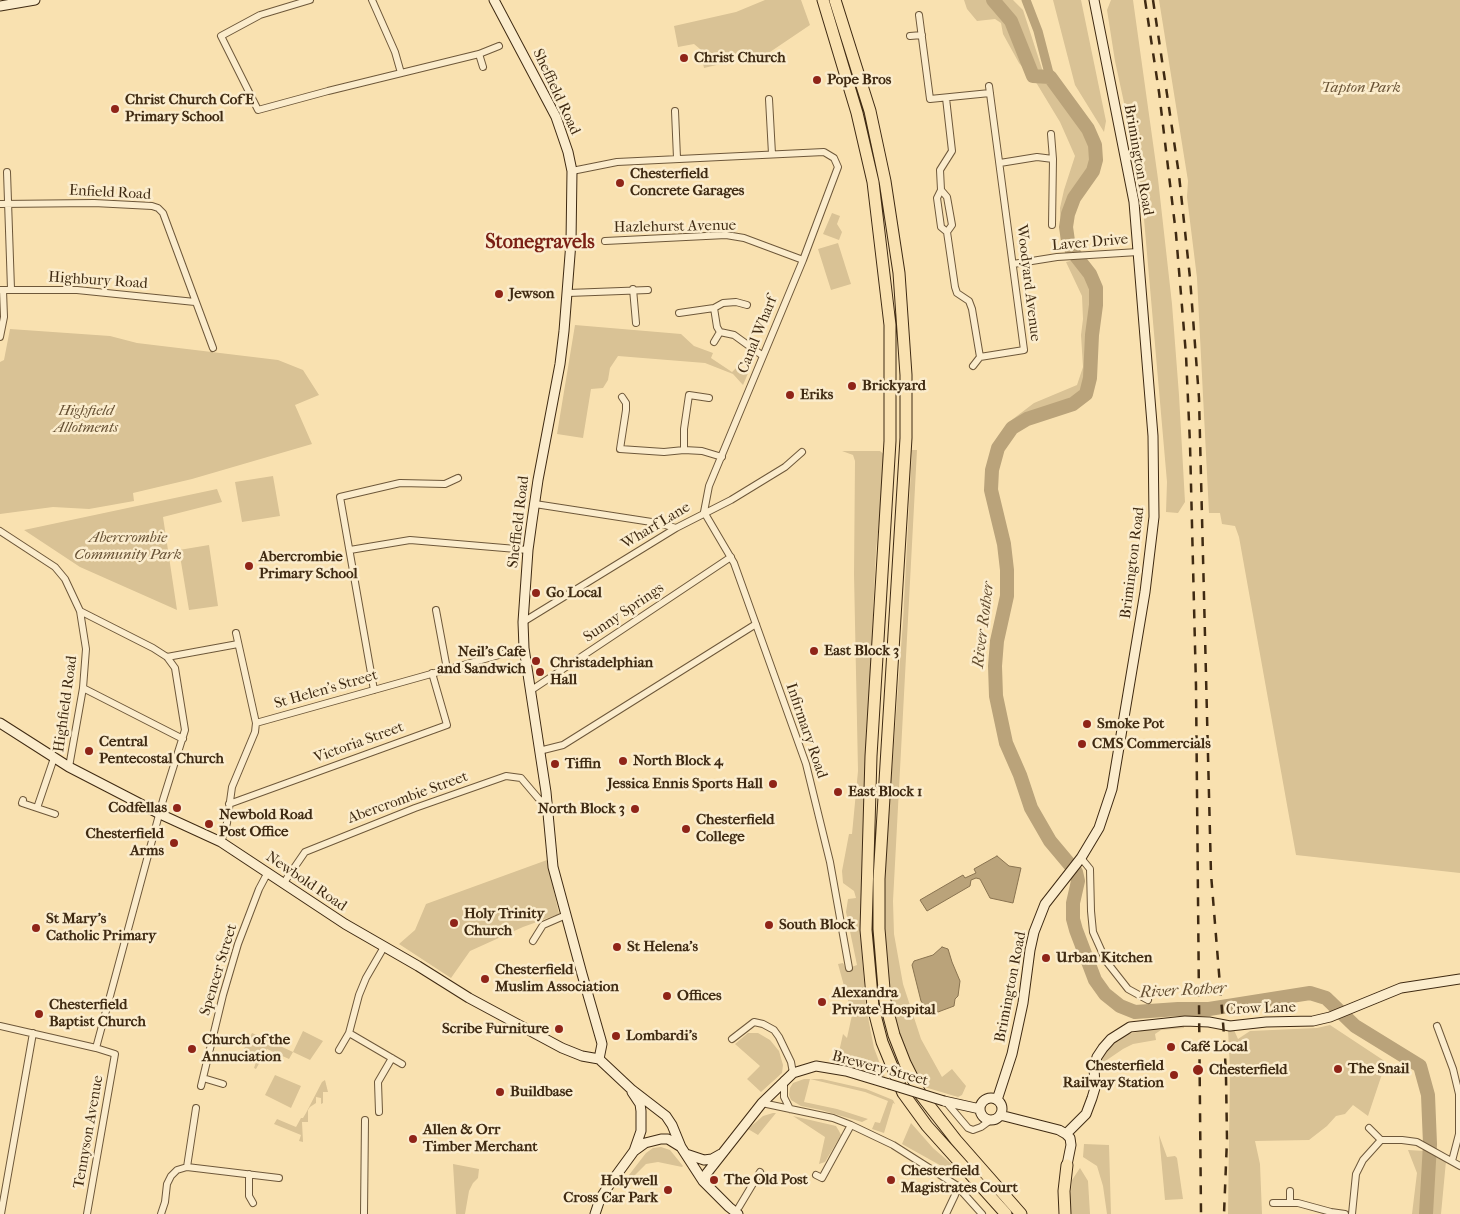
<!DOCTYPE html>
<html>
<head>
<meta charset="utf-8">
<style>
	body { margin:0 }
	canvas { display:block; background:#f9e1b0 }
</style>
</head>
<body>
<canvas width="1460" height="1214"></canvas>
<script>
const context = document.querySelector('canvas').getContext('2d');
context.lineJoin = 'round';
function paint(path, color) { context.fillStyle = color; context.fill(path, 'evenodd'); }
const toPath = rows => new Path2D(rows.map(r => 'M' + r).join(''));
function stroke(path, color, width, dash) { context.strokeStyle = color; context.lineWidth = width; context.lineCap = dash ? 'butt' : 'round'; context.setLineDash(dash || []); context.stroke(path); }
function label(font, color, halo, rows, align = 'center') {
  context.font = font + ' "IM FELL French Canon",serif'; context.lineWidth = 5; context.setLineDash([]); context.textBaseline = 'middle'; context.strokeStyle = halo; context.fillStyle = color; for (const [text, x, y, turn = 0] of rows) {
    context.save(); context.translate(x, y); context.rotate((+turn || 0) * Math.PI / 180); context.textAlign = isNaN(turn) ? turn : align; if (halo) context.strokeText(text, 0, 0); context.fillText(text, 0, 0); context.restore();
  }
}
const green = toPath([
	[765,0,801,0,810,25,770,52,704,68,700,49,694,44,678,47,674,26,736,12],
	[964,0,1013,0,1023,10,1043,72,1073,114,1090,144,1089,168,1072,193,1063,219,1067,249,1064,250,1061,242,1060,208,1064,190,1075,156,1060,122,1037,84,1019,63,1003,34,1001,23,995,19,977,21,967,9],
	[1053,0,1081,0,1106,121,1104,132,1075,85],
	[1111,0,1133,0,1158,179,1172,304,1179,395,1185,502,1178,513,1166,512,1167,482,1144,219,1134,149,1115,61,1107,10],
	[1159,0,1460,0,1460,873,1296,855,1239,537,1235,526,1222,524,1220,513,1209,513,1197,278,1187,197,1188,181],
	[832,213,840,216,837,224,842,232,839,240,823,234],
	[838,243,851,284,831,290,818,249],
	[1074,260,1086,273,1093,289,1086,378,1082,392,1067,401,1026,416,1009,426,1009,422,1034,403,1077,385,1083,367,1081,335,1083,319,1082,296,1066,262],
	[575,325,681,334,694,346,713,353,711,358,732,372,737,367,749,371,743,385,733,374,705,363,618,356,610,368,608,380,603,388,591,389,583,438,557,434],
	[10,329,110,336,137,343,278,360,303,370,319,395,295,405,312,444,192,479,133,493,134,501,89,509,53,507,0,514,0,362,4,360],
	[912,450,917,450,893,901,894,934,903,984,921,1039,942,1077,952,1069,966,1086,962,1095,958,1097,921,1086,902,1045,890,1002,883,918,888,824,903,621],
	[842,451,880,451,886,456,876,550,873,612,872,679,860,931,866,1007,874,1048,885,1077,837,1061,843,1034,847,1038,852,1015,838,964,843,963,846,969,857,965,846,912,848,899,856,898,854,891,843,883,842,871,849,834,852,834,858,771,854,574,855,461,853,455],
	[273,476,280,516,242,522,235,482],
	[217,489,222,502,163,517,177,610,80,567,24,530],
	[209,545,218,606,189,610,179,550],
	[547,860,559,914,523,927,470,951,451,978,399,944,415,930,426,904],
	[1330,1025,1386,1062,1368,1116,1353,1105,1345,1114,1336,1116,1327,1126,1309,1140,1255,1141,1260,1164,1262,1214,1228,1214,1230,1070,1228,1030,1234,1030,1238,1039,1250,1031,1317,1028],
	[1184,1026,1184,1028,1161,1030,1155,1034,1156,1040,1133,1044,1123,1049,1101,1064,1097,1062,1108,1047,1124,1035,1150,1029],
	[303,1031,323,1041,310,1060,293,1052,289,1059,267,1049,256,1069,254,1068,258,1056,244,1049,252,1033,293,1052],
	[748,1033,758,1033,770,1040,779,1051,783,1065,782,1073,761,1092,747,1079,760,1066,735,1044],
	[275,1075,301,1086,291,1108,265,1095],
	[804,1079,822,1079,866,1089,893,1100,895,1104,893,1103,884,1133,872,1129,875,1122,880,1123,888,1101,865,1092,810,1079,804,1102,837,1109,868,1119,862,1122,821,1110,801,1106,791,1100,789,1095,790,1088,793,1083],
	[325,1080,328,1092,323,1092,323,1103,321,1104,321,1098,316,1097,316,1103,310,1107,308,1110,308,1122,302,1122,303,1142,299,1141,301,1135,274,1124,277,1119,296,1127,301,1118,303,1118,306,1113,322,1082],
	[773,1113,776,1113,758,1135,748,1129,763,1116],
	[793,1116,836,1126,839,1131,841,1135,825,1162,819,1164,825,1137],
	[911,1123,933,1148,955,1167,954,1173,902,1144],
	[1159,1135,1167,1157,1175,1156,1177,1158,1183,1199,1165,1200],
	[1084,1144,1109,1145,1111,1214,1107,1214,1103,1186,1097,1166,1083,1157],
	[661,1147,670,1150,683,1166,682,1167,658,1162,646,1164,631,1179,629,1175,646,1153,653,1148],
	[1408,1150,1425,1151,1446,1161,1441,1214,1412,1214,1417,1173],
	[453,1164,479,1169,478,1178,473,1183,469,1191,465,1214,456,1214],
	[1080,1168,1088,1181,1090,1214,1071,1214,1070,1201,1072,1180]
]);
const water = toPath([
	[997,856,1009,866,1021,868,1013,903,990,898,980,879,976,878,971,880,970,886,927,911,920,900,963,875,965,878,976,873,974,869,997,856],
	[942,947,948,949,952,962,960,981,958,996,955,999,954,1006,930,1015,921,1001,912,965,914,961,933,955,942,947]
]);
const canal = toPath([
	[1026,0,1038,31,1050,77]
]);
const river = toPath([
	[993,0,1011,21,1033,76,1050,77,1088,129,1095,145,1096,160,1093,171,1074,198,1068,214,1066,227,1068,241,1072,251,1090,274,1096,288,1096,305,1092,335,1090,378,1086,394,1073,404,1027,419,1012,428,998,448,992,470,991,490,1004,544,1007,570,1007,596,997,641,995,666,996,696,1006,743,1020,775,1031,808,1050,841,1076,872,1078,881,1073,903,1073,919,1076,930,1095,980,1105,994,1120,1006,1135,1012,1178,1009,1209,1009,1310,993,1326,998,1355,1026,1420,1066,1428,1095,1430,1144,1426,1214]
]);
const street = toPath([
	[310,0,260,15,221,36,258,110,328,91,479,54,499,46],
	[372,0,395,52,401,73],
	[919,15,930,99,990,93],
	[910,36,922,35],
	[479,54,483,67],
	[946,98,952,151,940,170,941,190,937,198,941,227,947,232],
	[769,99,772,154],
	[675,111,677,158],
	[1051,134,1053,159],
	[1000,163,1037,157,1053,159,1052,225],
	[572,171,617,162,824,152,834,158,838,167,803,260,709,486,704,512],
	[7,172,11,289],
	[941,190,947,197,952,225,947,232,955,287,957,293,969,301,972,309,980,357],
	[0,204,94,203,152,206,158,208,163,213,213,348],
	[605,241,726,235,744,238,803,260],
	[1013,264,1057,257,1138,252],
	[633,289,636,323],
	[0,290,77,290,195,302],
	[568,293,648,290],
	[714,308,723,303,736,302,747,305],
	[679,313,714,308,717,327,720,332,734,335,763,356],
	[0,337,4,317,3,290],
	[714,342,720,332],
	[973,366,980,357,1024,350,989,86],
	[622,397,626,403,626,410,620,449,664,452,684,450,702,451,722,457],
	[684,450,684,429,689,395,709,398],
	[535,504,658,523,676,528],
	[704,512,734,563,806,764,830,862,849,968],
	[0,531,55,567,65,579,80,611,86,649,83,688,69,767],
	[350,550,410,540,528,550],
	[436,610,447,669],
	[80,611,153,648,167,657,175,668,185,730,163,800,96,1048],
	[523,622,676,528,731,500,785,467,802,452],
	[236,633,256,723],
	[167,657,238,644],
	[83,688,183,739],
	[374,690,340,497,400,483,445,484,458,478],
	[530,691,731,557],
	[539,751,563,745,756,624],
	[23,800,22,803,55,814],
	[229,804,447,725,432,673],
	[37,808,54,758],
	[221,842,227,823,232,787,255,732,256,723,524,648],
	[1081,858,1090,869,1091,911,1093,932,1106,961,1128,989,1148,1000],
	[283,884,305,852,415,808,506,776,521,778,538,798,548,807],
	[533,941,543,925,566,915],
	[0,1026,96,1048,115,1054,87,1214],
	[1437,1026,1453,1069,1459,1094,1459,1134,1452,1161],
	[349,1033,402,1064],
	[732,1039,754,1022,763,1024,774,1030,779,1037,791,1062,793,1073],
	[339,1050,349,1033,359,995,366,978,384,947],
	[203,1078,223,1084],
	[784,1080,784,1097,790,1109],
	[201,1086,223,995,238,944,259,889,268,872],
	[946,1102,968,1128,973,1130,981,1127,992,1119],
	[762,1103,833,1118,851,1125,893,1145,956,1185,982,1214],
	[379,1112,378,1082,392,1058],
	[1369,1128,1381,1140],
	[187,1167,196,1108],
	[249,1174,249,1196,253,1203],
	[816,1175,822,1178,851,1125],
	[1290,1191,1290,1203],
	[1273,1203,1298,1203,1331,1212,1345,1214],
	[739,1207,760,1172],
	[1,1214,33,1033],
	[161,1214,165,1202,167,1184,171,1176,177,1170,187,1167,279,1178],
	[364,1214,365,1120],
	[946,1214,955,1195,956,1185],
	[1352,1214,1356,1174,1363,1160,1381,1140,1402,1140,1417,1142,1460,1166]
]);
const secondary = toPath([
	[494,0,556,117,568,152,572,171,571,242,564,331,560,364,538,480,532,521,528,550,523,622,524,648,546,792,553,867,582,974,601,1040,602,1044,599,1059],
	[0,6,35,0],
	[0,723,69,767,160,814,221,842,345,924,418,966,469,998,562,1048,582,1056,599,1059],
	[599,1059,631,1089,666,1116,672,1125,681,1147,703,1181,729,1207,738,1214],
	[632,1092,640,1104,641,1111,641,1131,634,1151],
	'980 1109a11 11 0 1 1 22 0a11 11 0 1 1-22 0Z',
	[997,1100,1012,1054,1023,1003,1030,950,1034,932,1045,904,1081,858,1099,828,1112,789,1145,592,1154,517,1153,436,1134,202,1094,0],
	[944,1101,980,1109],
	[1000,1115,1059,1130,1066,1134,1070,1138,1071,1145,1067,1165],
	[1066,1134,1086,1114,1092,1098,1095,1088,1094,1067,1097,1057,1103,1048,1111,1039,1130,1027,1185,1021,1209,1022,1230,1026,1266,1022,1313,1021,1330,1017,1401,988,1460,979],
	[686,1154,704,1160,712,1159,721,1154],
	[703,1181,707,1173,762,1103,793,1073,816,1066,846,1071,889,1084],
	[595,1214,600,1199,607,1188,634,1151,645,1143,661,1139,668,1139,681,1147]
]);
const highway = toPath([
	[823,0,857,113,873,182,890,325,890,441,871,756,866,930,873,1007,882,1042,903,1093,927,1126,1006,1214],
	[835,0,870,111,885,181,899,273,906,375,906,438,879,879,879,929,885,1001,894,1035,905,1063,921,1095,956,1140,1021,1214],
	[1065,1214,1064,1191,1067,1165]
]);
const rail = toPath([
	[1145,0,1159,92,1176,234,1186,355,1190,444,1196,686,1201,1214],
	[1153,0,1179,175,1190,278,1199,398,1211,874,1224,1035,1226,1076,1227,1139,1224,1214]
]);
const secondaryBridge = toPath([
	[889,1084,944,1101]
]);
const markers = [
	[684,58,5,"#8f2418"],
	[817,80,5,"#8f2418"],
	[115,109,5,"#8f2418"],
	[620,183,5,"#8f2418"],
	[499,294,5,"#8f2418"],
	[852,386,5,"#8f2418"],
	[790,395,5,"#8f2418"],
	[249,566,5,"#8f2418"],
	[536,593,5,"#8f2418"],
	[814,651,5,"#8f2418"],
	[536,661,5,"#8f2418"],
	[540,672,5,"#8f2418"],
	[1087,724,5,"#8f2418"],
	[1082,744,5,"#8f2418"],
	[89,751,5,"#8f2418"],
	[623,761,5,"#8f2418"],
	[555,764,5,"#8f2418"],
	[773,784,5,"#8f2418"],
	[838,792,5,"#8f2418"],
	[177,808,5,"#8f2418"],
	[635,809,5,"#8f2418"],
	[209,824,5,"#8f2418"],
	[686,829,5,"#8f2418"],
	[174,843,5,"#8f2418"],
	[454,923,5,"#8f2418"],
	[769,925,5,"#8f2418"],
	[36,928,5,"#8f2418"],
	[617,947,5,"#8f2418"],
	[1046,958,5,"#8f2418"],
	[485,979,5,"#8f2418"],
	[667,996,5,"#8f2418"],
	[822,1002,5,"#8f2418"],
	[39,1014,5,"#8f2418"],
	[559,1029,5,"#8f2418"],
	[616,1036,5,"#8f2418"],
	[1171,1047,5,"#8f2418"],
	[192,1049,5,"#8f2418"],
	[1338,1069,5,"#8f2418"],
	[1198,1070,6,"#8f2418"],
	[1174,1075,5,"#8f2418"],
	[500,1092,5,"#8f2418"],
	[413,1139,5,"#8f2418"],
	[714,1180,5,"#8f2418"],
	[891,1180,5,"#8f2418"],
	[668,1190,5,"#8f2418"]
];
const poiNames = [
	["Christ Church",694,58],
	["Pope Bros",827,80],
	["Christ Church CofE",125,100],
	["Primary School",125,117],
	["Chesterfield",630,174],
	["Concrete Garages",630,191],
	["Jewson",509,294],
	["Brickyard",862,386],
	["Eriks",800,395],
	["Abercrombie",259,557],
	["Primary School",259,574],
	["Go Local",546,593],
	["East Block 3",824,651],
	["Neil's Cafe",526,652,"right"],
	["and Sandwich",526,669,"right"],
	["Christadelphian",550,663],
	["Hall",550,680],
	["Smoke Pot",1097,724],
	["Central",99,742],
	["Pentecostal Church",99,759],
	["CMS Commercials",1092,744],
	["North Block 4",633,761],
	["Tiffin",565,764],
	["Jessica Ennis Sports Hall",763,784,"right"],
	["East Block 1",848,792],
	["Codfellas",167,808,"right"],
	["North Block 3",625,809,"right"],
	["Newbold Road",219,815],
	["Post Office",219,832],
	["Chesterfield",696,820],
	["College",696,837],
	["Chesterfield",164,834,"right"],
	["Arms",164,851,"right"],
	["Holy Trinity",464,914],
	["Church",464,931],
	["St Mary's",46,919],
	["Catholic Primary",46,936],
	["South Block",779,925],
	["St Helena's",627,947],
	["Urban Kitchen",1056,958],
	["Chesterfield",495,970],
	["Muslim Association",495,987],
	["Alexandra",832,993],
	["Private Hospital",832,1010],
	["Offices",677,996],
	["Chesterfield",49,1005],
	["Baptist Church",49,1022],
	["Scribe Furniture",549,1029,"right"],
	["Lombardi's",626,1036],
	["Church of the",202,1040],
	["Annuciation",202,1057],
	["Café Local",1181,1047],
	["Chesterfield",1164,1066,"right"],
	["Railway Station",1164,1083,"right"],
	["The Snail",1348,1069],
	["Chesterfield",1209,1070],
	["Buildbase",510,1092],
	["Allen & Orr",423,1130],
	["Timber Merchant",423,1147],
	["Chesterfield",901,1171],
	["Magistrates Court",901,1188],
	["The Old Post",724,1180],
	["Holywell",658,1181,"right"],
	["Cross Car Park",658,1198,"right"]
];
const parkNames = [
	["Tapton Park",1361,88],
	["Highfield",86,411],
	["Allotments",86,428],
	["Abercrombie",128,538],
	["Community Park",128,555]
];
const streetNames = [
	["Sheffield Road",556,92,65],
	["Brimington Road",1138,160,80],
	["Enfield Road",110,193,3],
	["Hazlehurst Avenue",675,227,-1],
	["Laver Drive",1090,243,-5],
	["Highbury Road",98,281,4],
	["Woodyard Avenue",1028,283,83],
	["Canal Wharf",758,335,-68],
	["Sheffield Road",519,522,-83],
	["Wharf Lane",656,526,-31],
	["Brimington Road",1133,563,-83],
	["Sunny Springs",624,613,-34],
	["St Helen's Street",326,690,-16],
	["Highfield Road",66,704,-82],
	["Infirmary Road",806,731,71],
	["Victoria Street",359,743,-20],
	["Abercrombie Street",408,798,-20],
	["Newbold Road",306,882,34],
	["Spencer Street",219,970,-73],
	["Brimington Road",1011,987,-79],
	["Crow Lane",1261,1009,-2],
	["Brewery Street",880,1069,15],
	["Tennyson Avenue",89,1132,-80]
];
const waterNames = [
	["River Rother",984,625,-83],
	["River Rother",1183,991,-3]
];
const districtNames = [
	["Stonegravels",540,243]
];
paint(green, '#d9c295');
paint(water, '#baa37a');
stroke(water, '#897350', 1);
stroke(canal, '#baa37a', 9);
stroke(river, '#baa37a', 14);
stroke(street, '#6e583a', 8);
stroke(secondary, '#3f2a12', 11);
stroke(highway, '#3f2a12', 13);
stroke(street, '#fbeccc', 6);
stroke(secondary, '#fbeccc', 9);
stroke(highway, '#f9e1b0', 11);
stroke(rail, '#3f2a12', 2.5, [9, 9]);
stroke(secondaryBridge, '#3f2a12', 11, []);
stroke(secondaryBridge, '#fbeccc', 9);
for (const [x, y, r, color] of markers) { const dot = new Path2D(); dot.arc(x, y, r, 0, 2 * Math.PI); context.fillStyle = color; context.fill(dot); stroke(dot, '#fbeccc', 2); }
label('bold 15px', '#3f2a12', '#fbeccc', poiNames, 'left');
label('italic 15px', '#665033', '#fbeccc', parkNames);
label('15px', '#3f2a12', '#fbeccc', streetNames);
label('italic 16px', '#644e31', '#fbeccc', waterNames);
label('bold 20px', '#7a1f14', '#fbeccc', districtNames);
</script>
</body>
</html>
